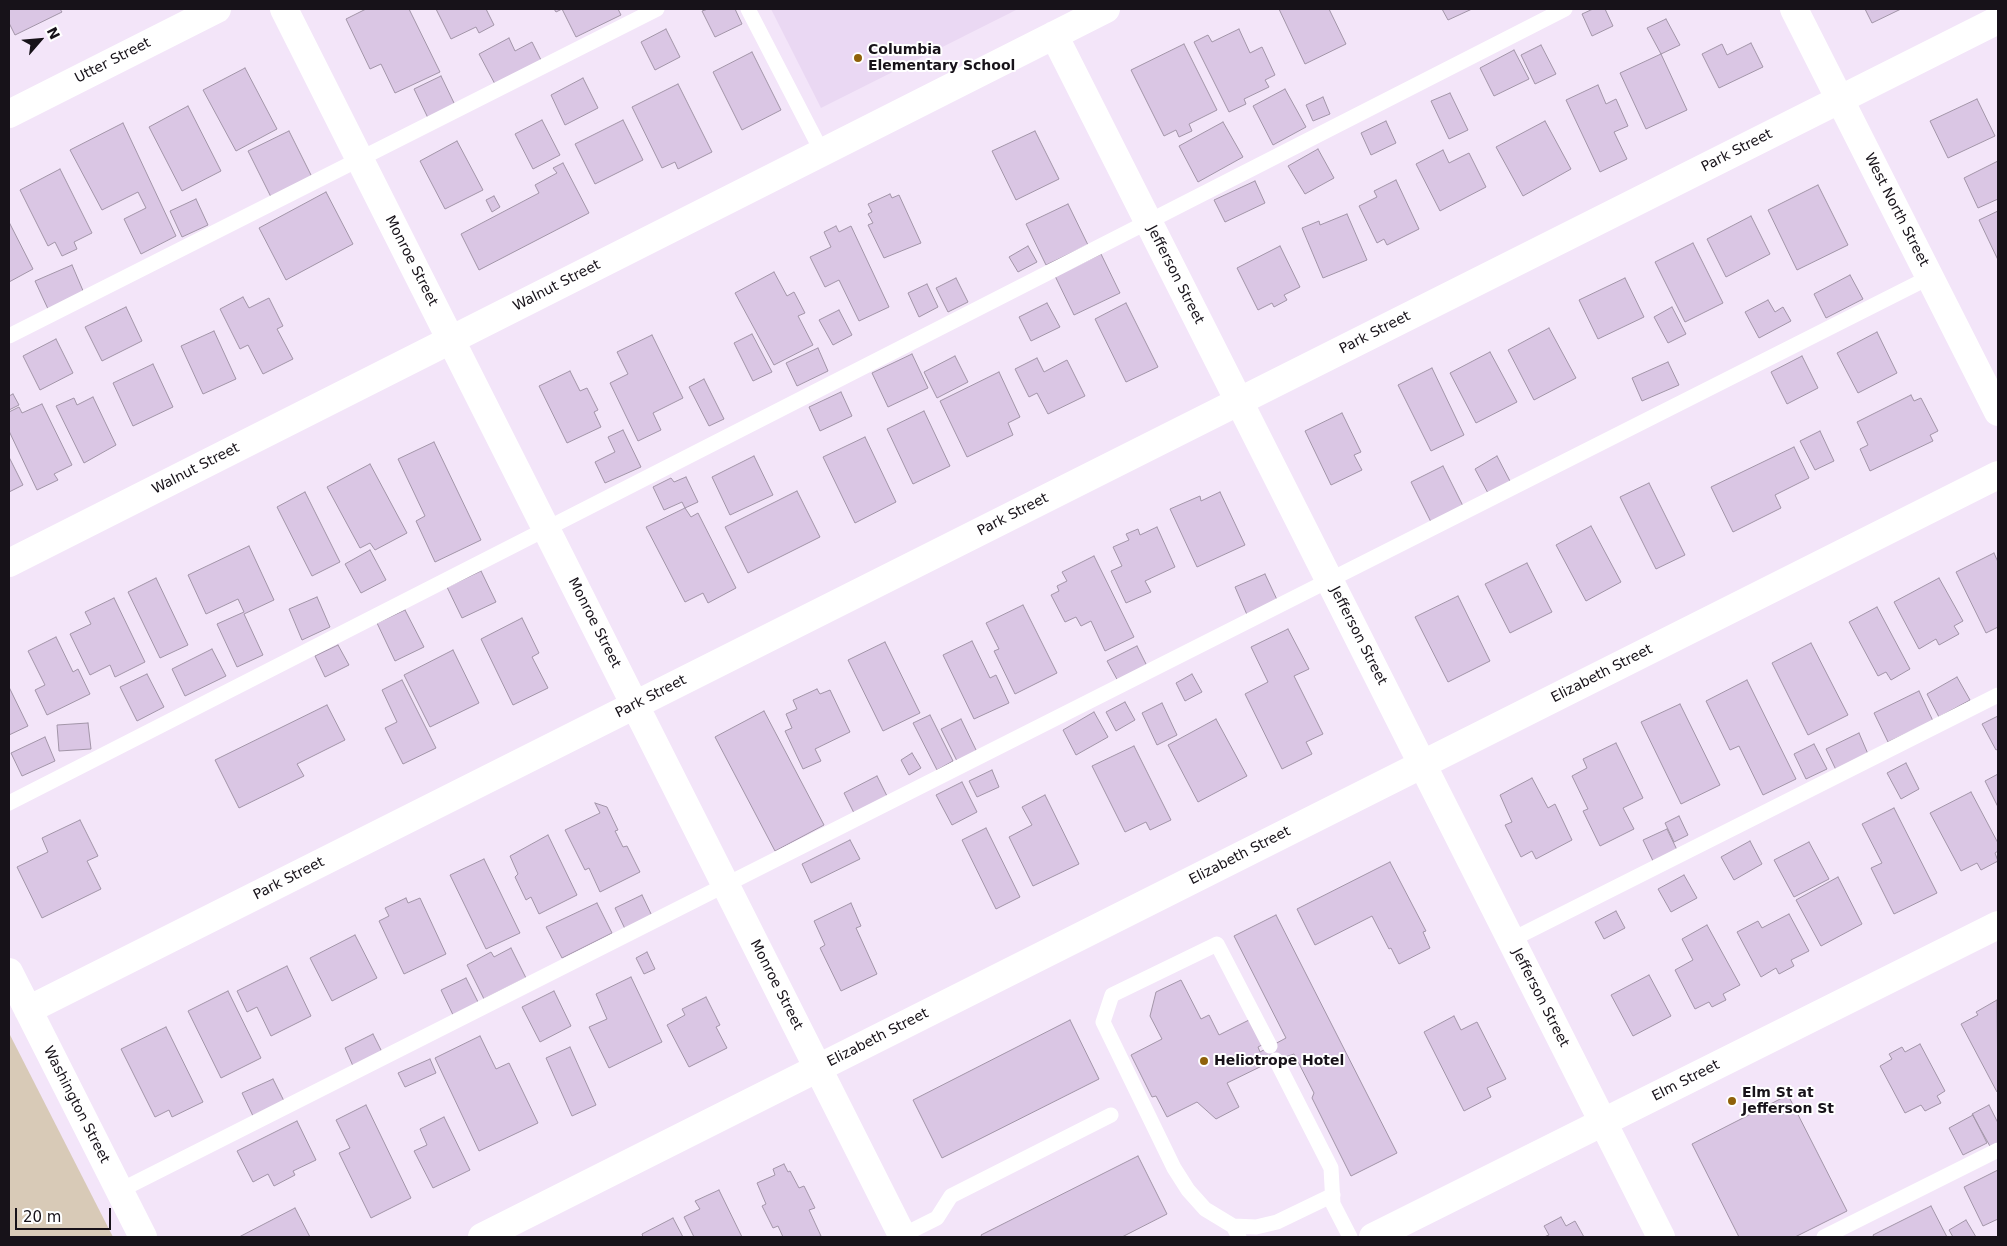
<!DOCTYPE html>
<html>
<head>
<meta charset="utf-8">
<style>
	body { margin:0 }
	#map { position:relative; width:2007px; height:1246px; overflow:hidden; background:#f3e5f9; font-family:"DejaVu Sans",sans-serif }
	canvas { display:block }
	.frame { position:absolute; inset:0; border:10px solid #171219; pointer-events:none }
	.north { position:absolute; left:15px; top:15px; width:50px; height:50px; -webkit-text-stroke:4px #fff; paint-order:stroke; rotate:63deg; font-size:14px; font-weight:700; line-height:20px; text-align:center; color:#171219 }
	.north::after { content:''; display:block; margin:auto; width:18px; height:22px; background:#171219; clip-path:polygon(50% 0,100% 100%,50% 72%,0 100%) }
	.scale { position:absolute; left:15px; top:1208px; width:96px; height:22px; box-sizing:border-box; border:2px solid #171219; border-top:0; padding-left:6px; font-size:15px; line-height:18px; white-space:nowrap; color:#171219; -webkit-text-stroke:4px #fff; paint-order:stroke }
</style>
</head>
<body>
<div id="map">
<canvas width="2007" height="1246"></canvas>
<div class="frame"></div>
<div class="north">N</div>
<div class="scale">20 m</div>
</div>
<script>
const context = document.querySelector('canvas').getContext('2d');
context.lineJoin = 'round';
function paint(path, color) { context.fillStyle = color; context.fill(path, 'evenodd'); }
const toPath = rows => new Path2D(rows.map(r => 'M' + r).join(''));
function stroke(path, color, width, dash) { context.strokeStyle = color; context.lineWidth = width; context.lineCap = dash ? 'butt' : 'round'; context.setLineDash(dash || []); context.stroke(path); }
function label(font, color, halo, rows, align = 'center') {
  context.font = font + ' "DejaVu Sans",sans-serif'; context.lineWidth = 4; context.setLineDash([]); context.textBaseline = 'middle'; context.strokeStyle = halo; context.fillStyle = color; for (const [text, x, y, turn = 0] of rows) {
    context.save(); context.translate(x, y); context.rotate((+turn || 0) * Math.PI / 180); context.textAlign = isNaN(turn) ? turn : align; if (halo) context.strokeText(text, 0, 0); context.fillText(text, 0, 0); context.restore();
  }
}
const built = toPath([
	[771,9,1018,9,821,108]
]);
const green = toPath([
	[9,1033,113,1237,9,1237]
]);
const building = toPath([
	[9,9,60,9,62,12,15,35,9,23,9,9],
	[366,9,409,9,440,72,395,93,381,64,370,69,346,19,366,9],
	[436,9,486,9,494,25,479,33,476,27,451,39,436,9],
	[554,9,618,9,621,15,576,37,562,9,556,12,554,9],
	[708,9,735,9,742,24,715,37,702,11,708,9],
	[1279,9,1329,9,1346,44,1305,64,1279,9],
	[1442,9,1472,9,1448,20,1442,9],
	[1593,9,1605,9,1613,26,1592,36,1582,14,1593,9],
	[1865,9,1901,9,1872,23,1865,9],
	[1666,19,1680,45,1661,54,1647,28,1666,19],
	[666,29,680,57,655,70,641,42,666,29],
	[1239,29,1250,53,1262,47,1275,75,1265,80,1269,87,1244,99,1246,104,1229,112,1194,42,1208,35,1212,42,1239,29],
	[509,38,515,51,532,42,542,62,496,86,479,54,509,38],
	[1751,43,1763,67,1719,88,1702,54,1722,44,1727,55,1751,43],
	[1184,44,1217,110,1189,124,1192,131,1179,137,1176,130,1164,136,1131,70,1184,44],
	[1541,45,1556,74,1535,84,1521,55,1541,45],
	[1514,50,1529,79,1494,96,1480,68,1514,50],
	[752,52,781,110,742,130,713,72,752,52],
	[1661,54,1687,110,1646,129,1620,73,1661,54],
	[245,68,277,129,236,151,203,90,245,68],
	[441,76,455,105,428,118,414,89,441,76],
	[583,78,598,108,565,125,551,95,583,78],
	[678,84,712,152,678,169,675,162,662,168,632,107,678,84],
	[1598,85,1606,104,1616,99,1628,126,1614,132,1627,159,1600,172,1566,100,1598,85],
	[1285,89,1306,127,1273,145,1253,106,1285,89],
	[1450,93,1468,130,1449,139,1431,101,1450,93],
	[1323,97,1330,114,1313,121,1306,105,1323,97],
	[1977,99,1995,136,1948,158,1930,121,1977,99],
	[188,106,221,171,182,191,149,127,188,106],
	[542,120,560,155,533,169,515,134,542,120],
	[623,120,643,160,595,184,575,144,623,120],
	[1386,121,1396,143,1371,155,1361,133,1386,121],
	[1545,121,1571,169,1523,196,1496,147,1545,121],
	[1223,122,1243,157,1198,182,1179,146,1223,122],
	[123,123,176,236,141,254,124,219,146,208,138,192,102,210,70,150,123,123],
	[289,131,312,177,271,197,248,151,289,131],
	[1035,131,1059,179,1016,200,992,151,1035,131],
	[457,141,483,190,445,209,420,161,457,141],
	[1318,149,1334,178,1305,194,1288,166,1318,149],
	[1443,150,1449,163,1469,153,1486,187,1440,211,1416,164,1443,150],
	[1998,161,1998,199,1978,208,1964,178,1998,161],
	[563,163,589,213,479,270,461,234,539,193,535,185,557,173,553,168,563,163],
	[60,169,92,233,74,242,77,249,62,256,55,242,48,246,20,190,60,169],
	[1396,180,1419,229,1387,245,1384,239,1377,243,1359,206,1377,197,1374,191,1396,180],
	[1255,181,1265,203,1225,222,1214,200,1255,181],
	[1818,185,1848,245,1797,270,1768,210,1818,185],
	[326,192,353,244,286,280,259,228,326,192],
	[890,194,892,198,899,195,921,243,884,258,868,225,873,223,868,214,872,212,868,204,890,194],
	[494,196,500,207,492,212,486,200,494,196],
	[196,199,208,225,182,237,170,211,196,199],
	[1068,204,1088,245,1046,265,1026,224,1068,204],
	[1998,211,1998,260,1979,220,1998,211],
	[1347,214,1367,260,1323,278,1302,228,1319,221,1320,225,1347,214],
	[1751,216,1770,254,1726,277,1707,239,1751,216],
	[9,222,33,269,9,282,9,222],
	[836,226,839,232,851,226,889,307,859,321,839,280,825,287,810,257,831,247,824,232,836,226],
	[1693,243,1723,303,1685,322,1655,262,1693,243],
	[1028,246,1037,262,1018,272,1009,257,1028,246],
	[1280,246,1300,287,1284,295,1287,300,1274,307,1272,303,1258,310,1237,268,1280,246],
	[1101,254,1120,293,1074,315,1055,276,1101,254],
	[72,265,84,293,48,309,35,281,72,265],
	[774,272,787,296,794,292,805,313,798,316,813,345,774,365,735,293,774,272],
	[1850,275,1863,299,1826,318,1814,294,1850,275],
	[956,278,968,302,948,312,936,288,956,278],
	[1625,278,1644,317,1598,339,1579,300,1625,278],
	[927,284,938,307,919,317,908,293,927,284],
	[243,297,249,308,269,298,283,326,277,329,293,359,263,374,248,345,240,349,220,309,243,297],
	[1768,300,1775,312,1783,307,1791,321,1759,338,1745,312,1768,300],
	[1047,303,1060,327,1031,341,1019,317,1047,303],
	[1126,303,1158,367,1126,382,1095,319,1126,303],
	[126,307,142,341,102,361,85,327,126,307],
	[1672,307,1686,334,1668,343,1654,317,1672,307],
	[839,310,852,335,833,345,819,320,839,310],
	[1549,328,1576,378,1534,400,1508,350,1549,328],
	[214,331,236,379,203,394,181,346,214,331],
	[1877,332,1897,373,1858,393,1837,353,1877,332],
	[752,334,772,372,753,381,734,343,752,334],
	[652,335,683,398,653,413,661,430,638,441,610,383,628,374,617,352,652,335],
	[56,339,73,373,40,390,23,356,56,339],
	[818,348,828,371,797,386,786,363,818,348],
	[1490,352,1517,402,1476,423,1450,373,1490,352],
	[912,354,928,388,888,407,872,373,912,354],
	[955,356,968,382,937,398,924,372,955,356],
	[1802,356,1818,388,1787,404,1771,372,1802,356],
	[1037,358,1044,372,1067,360,1085,396,1048,414,1037,393,1029,397,1015,369,1037,358],
	[1668,362,1679,385,1642,401,1632,378,1668,362],
	[153,364,173,407,133,426,113,383,153,364],
	[1432,368,1464,435,1431,451,1398,385,1432,368],
	[570,371,580,391,587,388,598,410,594,412,601,427,567,443,539,386,570,371],
	[999,372,1020,417,1008,423,1013,435,967,457,940,401,999,372],
	[704,379,724,419,709,426,689,387,704,379],
	[841,392,852,416,820,431,809,407,841,392],
	[13,394,19,405,9,410,9,396,13,394],
	[1911,395,1914,401,1921,398,1938,431,1930,435,1933,441,1870,471,1860,449,1868,445,1857,422,1911,395],
	[93,397,116,445,84,463,56,406,74,398,77,405,93,397],
	[42,404,72,465,54,474,58,480,37,490,9,431,9,412,19,407,22,413,42,404],
	[924,411,950,466,913,484,887,429,924,411],
	[1342,413,1361,452,1354,455,1362,470,1331,485,1305,431,1342,413],
	[623,430,641,467,605,483,595,462,615,452,608,437,623,430],
	[1820,431,1834,461,1815,470,1800,441,1820,431],
	[865,437,896,502,855,523,823,457,865,437],
	[434,442,481,540,435,562,416,521,425,516,398,459,434,442],
	[1794,447,1809,478,1775,495,1781,508,1733,532,1711,487,1794,447],
	[754,456,773,495,730,515,712,477,754,456],
	[1497,456,1511,483,1489,495,1475,469,1497,456],
	[9,457,23,485,9,492,9,457],
	[370,464,407,533,375,550,370,543,360,548,327,487,370,464],
	[1443,466,1463,506,1431,522,1411,482,1443,466],
	[686,477,698,502,685,508,682,502,664,510,653,487,671,478,674,482,686,477],
	[1649,483,1685,555,1656,569,1620,497,1649,483],
	[797,491,820,537,748,573,725,527,797,491],
	[305,492,340,562,312,576,277,507,305,492],
	[1220,492,1245,545,1197,567,1170,509,1200,496,1201,501,1220,492],
	[685,508,691,517,698,513,736,588,708,603,703,593,685,602,646,527,685,508],
	[1591,526,1621,582,1586,601,1556,545,1591,526],
	[1157,527,1175,567,1145,581,1151,592,1126,603,1111,571,1122,566,1113,547,1129,540,1126,534,1138,529,1140,535,1157,527],
	[249,546,274,600,244,614,263,655,237,667,217,624,244,612,238,599,206,614,188,575,249,546],
	[370,550,386,580,361,593,345,564,370,550],
	[1994,553,1998,562,1998,627,1986,633,1956,572,1994,553],
	[1094,556,1134,637,1105,651,1091,621,1081,626,1076,617,1065,622,1051,595,1059,591,1057,586,1067,581,1062,572,1094,556],
	[1527,563,1552,612,1510,633,1485,584,1527,563],
	[481,571,496,602,462,618,447,587,481,571],
	[1265,574,1279,604,1248,617,1235,587,1265,574],
	[156,578,188,645,160,658,128,592,156,578],
	[1939,578,1963,621,1954,626,1959,634,1939,645,1936,639,1919,649,1894,602,1939,578],
	[1458,596,1490,661,1448,682,1415,617,1458,596],
	[317,597,330,627,302,640,289,609,317,597],
	[114,598,145,662,115,677,110,665,90,675,70,634,91,624,85,612,114,598],
	[1023,605,1057,673,1015,694,994,651,999,649,986,623,1023,605],
	[1877,607,1910,669,1891,680,1886,672,1878,676,1849,622,1877,607],
	[405,610,424,647,395,661,377,623,405,610],
	[522,618,539,653,532,657,548,688,513,705,481,639,522,618],
	[1288,629,1309,669,1294,676,1323,734,1306,742,1312,754,1282,769,1245,694,1268,682,1251,647,1288,629],
	[56,637,73,672,78,669,90,694,47,715,35,690,45,685,28,651,56,637],
	[972,641,990,678,996,675,1009,703,974,719,943,655,972,641],
	[885,642,920,713,883,731,848,660,885,642],
	[1811,643,1848,715,1808,735,1772,663,1811,643],
	[338,645,349,665,325,677,315,656,338,645],
	[1137,646,1148,668,1119,683,1107,661,1137,646],
	[212,649,226,676,185,696,172,669,212,649],
	[453,650,479,703,430,727,404,675,453,650],
	[147,674,164,707,137,721,120,687,147,674],
	[1192,674,1202,692,1185,701,1176,683,1192,674],
	[1957,677,1970,700,1939,717,1927,694,1957,677],
	[402,680,436,748,403,764,385,728,397,722,382,690,402,680],
	[1747,680,1796,779,1763,795,1739,746,1730,750,1706,701,1747,680],
	[9,687,28,726,9,735,9,687],
	[817,689,820,694,830,690,850,732,815,749,821,761,803,769,785,731,792,728,786,714,797,709,793,700,817,689],
	[1919,691,1933,721,1888,742,1874,713,1919,691],
	[1125,702,1135,720,1116,731,1106,712,1125,702],
	[1162,703,1177,735,1157,745,1142,713,1162,703],
	[1680,704,1720,785,1681,804,1641,722,1680,704],
	[327,705,345,740,297,764,304,776,239,808,215,760,327,705],
	[764,711,824,825,775,851,715,737,764,711],
	[1094,712,1108,737,1076,755,1063,730,1094,712],
	[930,715,953,761,937,770,913,723,930,715],
	[1998,716,1998,749,1996,750,1982,724,1998,716],
	[961,719,977,752,957,761,941,729,961,719],
	[1216,719,1247,776,1198,802,1168,745,1216,719],
	[88,723,91,749,59,751,57,725,88,723],
	[1859,733,1868,754,1836,770,1826,749,1859,733],
	[45,737,55,761,22,776,11,753,45,737],
	[1616,743,1643,798,1623,808,1634,829,1600,846,1583,811,1588,809,1572,776,1587,768,1583,759,1616,743],
	[1814,744,1827,769,1806,779,1794,754,1814,744],
	[1134,746,1171,820,1150,830,1146,822,1125,832,1092,766,1134,746],
	[912,753,921,768,909,775,901,760,912,753],
	[1906,763,1919,789,1901,799,1887,773,1906,763],
	[992,770,999,787,977,797,969,781,992,770],
	[1998,774,1998,807,1985,781,1998,774],
	[877,776,888,798,855,815,844,793,877,776],
	[1532,778,1548,808,1555,804,1572,840,1536,859,1532,851,1521,857,1505,825,1512,822,1500,795,1532,778],
	[962,782,977,812,952,825,936,795,962,782],
	[1971,792,1998,843,1998,851,1995,853,1998,861,1981,870,1977,863,1961,871,1930,813,1971,792],
	[1045,795,1079,864,1033,886,1009,837,1032,825,1022,807,1045,795],
	[595,803,607,807,618,830,615,831,623,847,627,846,640,872,600,892,589,868,585,870,565,830,600,813,595,803],
	[1894,808,1937,893,1894,914,1871,868,1882,863,1862,824,1894,808],
	[1679,816,1688,835,1674,842,1665,823,1679,816],
	[80,820,98,856,87,861,101,889,42,918,17,867,48,852,42,838,80,820],
	[986,828,1020,897,996,909,962,840,986,828],
	[1667,829,1678,852,1654,863,1643,840,1667,829],
	[548,835,577,895,539,914,531,897,526,900,515,877,518,874,510,856,548,835],
	[850,840,860,859,811,883,802,864,850,840],
	[1750,841,1762,864,1734,880,1721,857,1750,841],
	[1809,842,1829,879,1794,897,1774,860,1809,842],
	[484,859,520,933,486,949,450,875,484,859],
	[1390,862,1426,931,1423,932,1430,948,1399,964,1391,948,1389,949,1372,916,1315,945,1297,909,1390,862],
	[1684,875,1697,898,1671,912,1658,889,1684,875],
	[1838,877,1862,924,1821,946,1796,900,1838,877],
	[642,895,653,918,626,931,615,908,642,895],
	[406,898,408,903,420,898,446,954,404,974,379,921,389,916,385,908,406,898],
	[597,903,612,933,562,958,546,927,597,903],
	[851,903,861,926,856,928,877,974,841,991,820,948,825,945,814,921,851,903],
	[1616,911,1625,928,1604,939,1595,922,1616,911],
	[1789,914,1809,951,1791,960,1794,966,1779,974,1776,968,1761,977,1737,932,1758,921,1762,928,1789,914],
	[1276,915,1397,1153,1351,1176,1312,1098,1314,1093,1294,1054,1266,1064,1227,1083,1239,1107,1216,1119,1197,1102,1167,1117,1156,1096,1152,1097,1131,1055,1162,1039,1150,1016,1156,992,1181,980,1201,1019,1209,1015,1219,1035,1251,1019,1264,1044,1258,1047,1260,1052,1286,1038,1234,936,1276,915],
	[1707,925,1740,985,1723,994,1726,1000,1712,1007,1709,1002,1695,1009,1675,970,1693,960,1682,939,1707,925],
	[355,935,377,978,332,1001,310,958,355,935],
	[511,948,526,978,484,999,467,965,491,952,494,957,511,948],
	[647,952,655,969,644,974,636,958,647,952],
	[287,966,311,1016,271,1036,257,1007,247,1012,237,991,287,966],
	[1649,975,1671,1016,1633,1036,1611,995,1649,975],
	[631,977,662,1042,609,1068,589,1027,607,1019,596,994,631,977],
	[466,978,480,1006,455,1019,441,990,466,978],
	[228,991,261,1058,221,1078,188,1011,228,991],
	[554,991,571,1026,540,1042,522,1007,554,991],
	[706,997,720,1025,716,1027,727,1048,689,1067,667,1025,685,1015,682,1009,706,997],
	[1997,1000,1998,1091,1997,1092,1961,1024,1978,1015,1976,1012,1997,1000],
	[1454,1016,1461,1030,1477,1022,1506,1079,1487,1088,1491,1097,1464,1111,1424,1032,1454,1016],
	[1070,1020,1099,1079,942,1158,913,1100,1070,1020],
	[166,1027,203,1102,172,1117,169,1110,155,1117,121,1049,166,1027],
	[373,1034,382,1052,353,1066,345,1048,373,1034],
	[480,1036,496,1069,509,1063,538,1123,479,1151,435,1058,480,1036],
	[1920,1044,1945,1091,1937,1096,1941,1103,1925,1111,1921,1105,1905,1113,1880,1066,1892,1059,1889,1054,1902,1047,1905,1052,1920,1044],
	[570,1047,596,1105,572,1116,546,1058,570,1047],
	[430,1059,436,1073,405,1087,398,1073,430,1059],
	[273,1079,284,1101,253,1116,242,1093,273,1079],
	[1788,1095,1847,1211,1795,1237,1739,1237,1692,1144,1788,1095],
	[366,1105,411,1198,371,1218,339,1153,350,1148,336,1120,366,1105],
	[1989,1105,1998,1123,1998,1144,1991,1148,1972,1114,1989,1105],
	[1973,1115,1987,1143,1963,1155,1949,1128,1973,1115],
	[444,1117,470,1170,433,1188,414,1151,427,1145,420,1129,444,1117],
	[297,1121,316,1160,293,1171,295,1175,274,1186,268,1174,253,1182,237,1151,297,1121],
	[1138,1156,1167,1214,1122,1237,982,1237,981,1235,1138,1156],
	[784,1164,788,1172,790,1171,799,1188,804,1186,815,1208,809,1210,821,1236,817,1237,783,1237,778,1226,773,1228,762,1206,766,1204,757,1183,775,1175,773,1169,784,1164],
	[1998,1170,1998,1219,1983,1226,1964,1187,1998,1170],
	[719,1190,742,1237,694,1237,684,1217,700,1209,695,1201,719,1190],
	[1931,1206,1947,1237,1874,1237,1873,1235,1931,1206],
	[295,1208,310,1237,239,1237,295,1208],
	[1561,1217,1566,1226,1575,1221,1584,1237,1544,1237,1549,1235,1544,1226,1561,1217],
	[673,1218,683,1237,643,1237,642,1234,673,1218],
	[1966,1220,1976,1237,1953,1237,1949,1230,1966,1220]
]);
const service = toPath([
	[748,9,822,152],
	[9,336,657,9],
	[9,803,1565,9],
	[1511,940,1998,695],
	[1276,1060,1331,1168,1333,1204,1350,1237],
	[119,1191,1930,277],
	[1233,1226,1256,1227,1277,1222,1333,1195],
	[903,1235,937,1218,951,1196,1111,1115],
	[1239,1237,1233,1226,1205,1209,1188,1190,1174,1168,1103,1022,1112,995,1217,944,1270,1046],
	[1824,1237,1998,1150]
]);
const minor = toPath([
	[284,9,903,1237],
	[1794,9,1998,412],
	[1054,35,1661,1237],
	[9,114,217,9],
	[9,563,1106,9],
	[9,972,143,1237],
	[28,1010,1998,20],
	[482,1237,1998,475]
]);
const tertiary = toPath([
	[1373,1237,1998,925]
]);
const markers = [
	[858,58,5,"#8f610a"],
	[1204,1061,5,"#8f610a"],
	[1732,1101,5,"#8f610a"]
];
const poiNames = [
	["Columbia",868,50],
	["Elementary School",868,66],
	["Heliotrope Hotel",1214,1061],
	["Elm St at",1742,1093],
	["Jefferson St",1742,1109]
];
const streetNames = [
	["Utter Street",113,61,-27],
	["Park Street",1737,151,-27],
	["West North Street",1896,210,63],
	["Monroe Street",411,261,63],
	["Jefferson Street",1175,275,63],
	["Walnut Street",557,286,-27],
	["Park Street",1375,333,-27],
	["Walnut Street",196,469,-27],
	["Park Street",1013,515,-27],
	["Monroe Street",594,623,63],
	["Jefferson Street",1358,636,63],
	["Elizabeth Street",1602,674,-27],
	["Park Street",651,697,-27],
	["Elizabeth Street",1240,856,-27],
	["Park Street",289,879,-27],
	["Monroe Street",776,985,63],
	["Jefferson Street",1540,998,63],
	["Elizabeth Street",878,1038,-27],
	["Elm Street",1686,1081,-27],
	["Washington Street",76,1105,63]
];
paint(built, '#ead8f3');
paint(green, '#d8cab7');
paint(building, '#dac6e4');
stroke(building, '#a295a8', 1);
stroke(service, '#fff', 15);
stroke(minor, '#fff', 28);
stroke(tertiary, '#fff', 28);
for (const [x, y, r, color] of markers) { const dot = new Path2D(); dot.arc(x, y, r, 0, 2 * Math.PI); context.fillStyle = color; context.fill(dot); stroke(dot, '#fff', 2); }
label('bold 14px', '#171219', '#fff', poiNames, 'left');
label('14px', '#171219', '#fff', streetNames);
</script>
</body>
</html>
